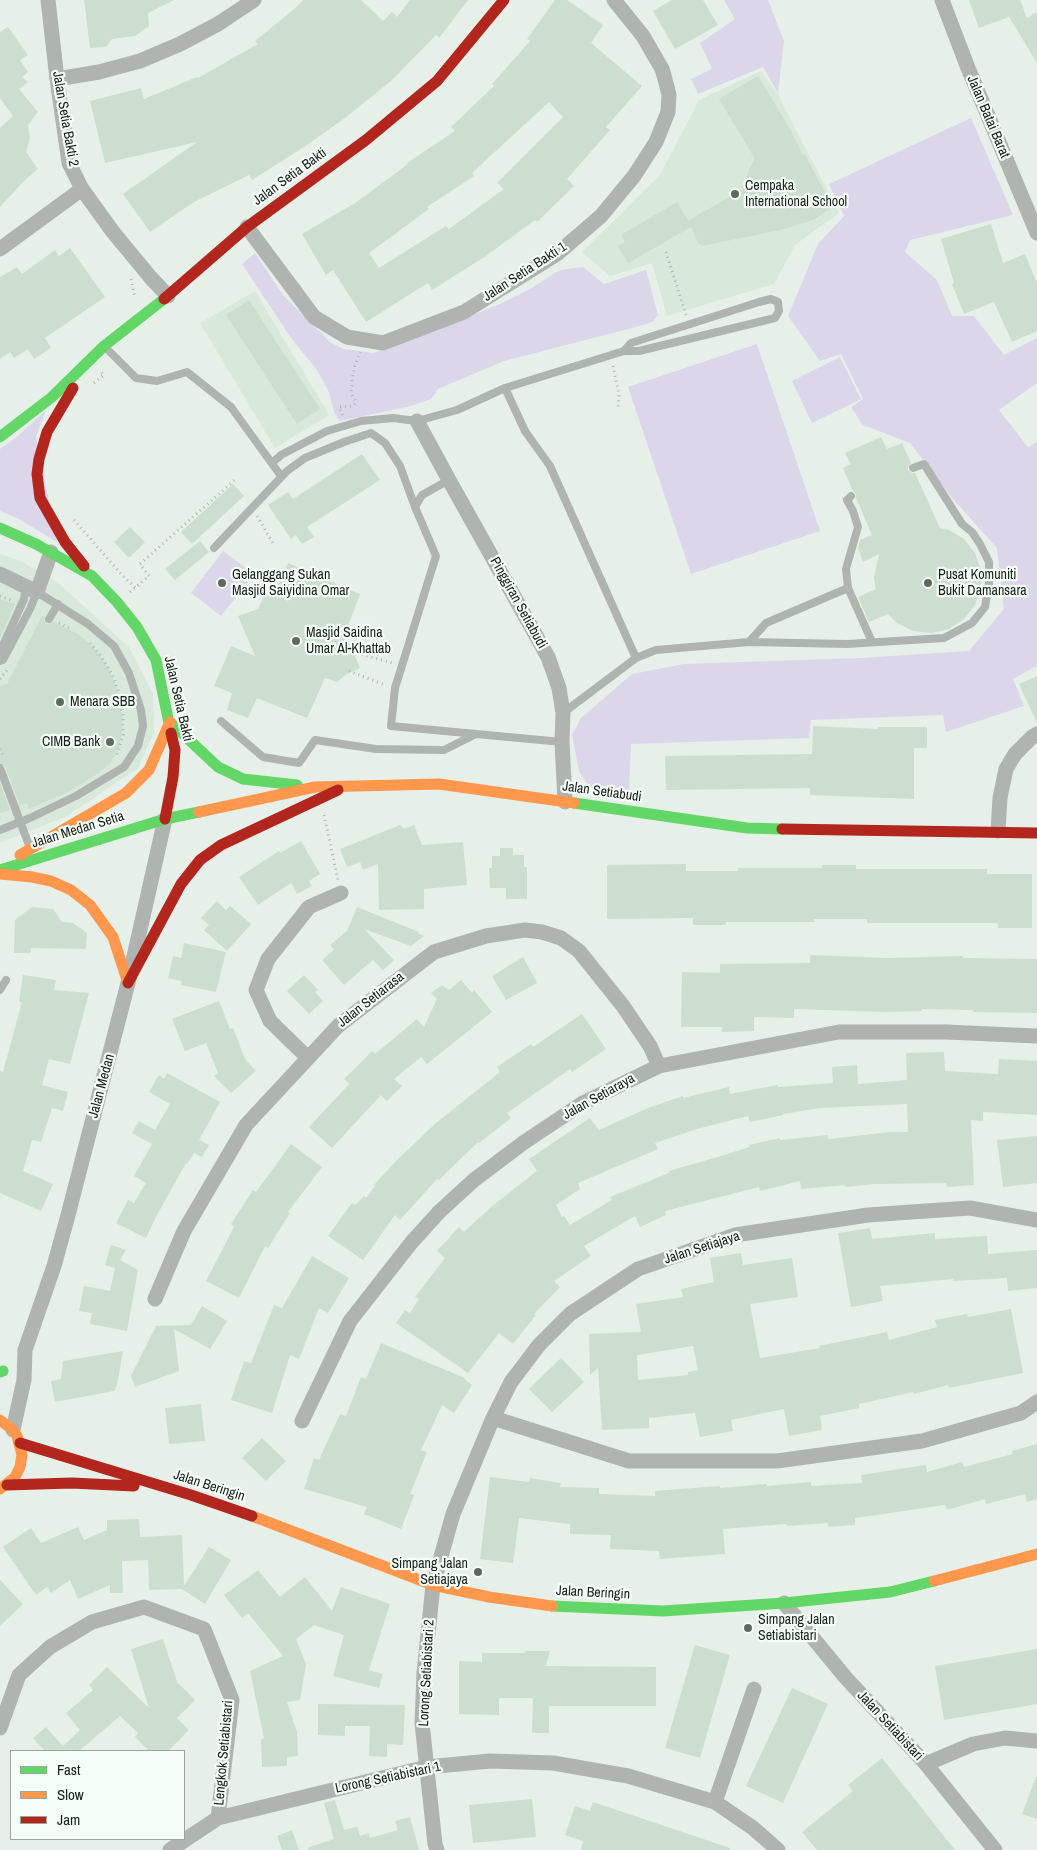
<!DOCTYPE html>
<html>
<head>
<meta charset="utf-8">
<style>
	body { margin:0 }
	#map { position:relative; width:1037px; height:1850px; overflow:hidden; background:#e6f0e8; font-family:"Archivo Narrow",sans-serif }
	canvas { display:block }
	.legend { position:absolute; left:10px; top:1750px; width:175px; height:90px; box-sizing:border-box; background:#f5fef6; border:1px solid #9da59e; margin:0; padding:6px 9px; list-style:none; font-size:15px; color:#191f1a }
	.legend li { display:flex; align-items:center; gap:10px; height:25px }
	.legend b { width:25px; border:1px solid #9da59e }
</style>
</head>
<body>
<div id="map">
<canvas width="1037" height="1850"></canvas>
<ul class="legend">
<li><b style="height:6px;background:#63d668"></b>Fast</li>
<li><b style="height:6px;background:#ff974d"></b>Slow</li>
<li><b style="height:6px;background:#b3261e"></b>Jam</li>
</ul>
</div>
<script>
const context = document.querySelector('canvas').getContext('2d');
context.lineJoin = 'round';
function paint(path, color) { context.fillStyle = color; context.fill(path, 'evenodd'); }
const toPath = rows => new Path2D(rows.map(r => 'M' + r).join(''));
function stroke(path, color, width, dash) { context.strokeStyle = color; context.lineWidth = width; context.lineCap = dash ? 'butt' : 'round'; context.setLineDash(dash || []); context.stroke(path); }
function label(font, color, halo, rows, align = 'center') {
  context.font = font + ' "Archivo Narrow",sans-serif'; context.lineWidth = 4.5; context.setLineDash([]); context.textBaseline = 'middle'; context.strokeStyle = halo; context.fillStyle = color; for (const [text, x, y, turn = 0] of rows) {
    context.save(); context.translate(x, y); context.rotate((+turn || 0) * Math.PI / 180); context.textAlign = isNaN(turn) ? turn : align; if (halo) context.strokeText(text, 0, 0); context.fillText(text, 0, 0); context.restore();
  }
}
const built = toPath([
	[761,71,778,95,839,213,795,245,774,284,667,316,652,263,610,276,582,252,660,175,699,100],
	[255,291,329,415,275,448,200,323],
	[0,554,23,562,57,582,129,647,153,694,154,733,138,768,67,816,0,843]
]);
const green = toPath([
	[724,0,768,0,784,41,778,93,763,67,698,94,691,79,712,69,700,43,735,19],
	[971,118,1013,215,910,240,905,252,937,280,952,316,974,316,1004,355,1037,338,1037,383,999,410,1028,447,1037,442,1037,666,1013,679,1024,706,946,732,943,715,811,720,809,738,631,744,629,794,589,787,579,771,572,735,581,718,632,674,684,664,859,658,969,651,1004,609,997,548,953,499,910,443,863,425,851,407,863,399,841,354,820,361,788,316,818,244,844,216,829,184],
	[255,253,283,295,331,343,344,349,373,353,386,350,500,304,530,289,560,270,583,267,604,284,646,270,658,315,652,322,636,327,504,361,438,389,431,399,411,406,340,421,335,414,328,390,317,370,291,338,242,264],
	[757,344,820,531,691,574,628,387],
	[840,357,861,399,812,423,792,381],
	[46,410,36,437,57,542,19,519,0,511,0,449,18,436],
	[223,551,254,574,221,616,191,593]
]);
const building = toPath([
	[84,0,174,0,148,13,149,26,135,36,112,39,106,47,90,48],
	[303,0,361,0,383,21,392,12,397,17,410,0,468,0,439,38,436,35,391,81,345,118,304,147,252,180,249,175,194,202,150,232,123,194,197,142,105,163,90,101,141,88,144,99,197,77,198,78,258,44,255,41,293,10],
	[555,0,567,0,603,25,591,43,642,86,606,127,610,130,567,179,574,186,537,222,535,220,486,256,432,290,428,283,366,322,333,270,326,275,302,234,355,203,408,164,407,163,455,131,451,127,494,86,492,84,530,41,527,39],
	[549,102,563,117,497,183,504,189,449,229,446,226,379,268,369,253,429,209,427,207,474,176,472,173],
	[672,0,703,0,718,25,675,49,653,11],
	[969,0,1020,0,1027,18,1037,12,1037,63,1009,17,979,28],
	[8,27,28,55,20,60,28,72,22,77,28,82,19,89,38,112,28,125,30,138,26,152,38,169,24,181,0,207,0,128,13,116,0,98,0,32],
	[758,76,791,131,803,155,805,155,833,207,813,220,785,229,702,246,698,243,691,227,628,263,618,246,625,242,621,235,677,202,691,225,689,220,742,190,750,167,755,159,719,99],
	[991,224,1003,263,1025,254,1037,283,1037,331,1012,342,994,302,964,314,952,284,954,283,941,239],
	[70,248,105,297,45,338,51,348,34,359,28,349,14,358,10,352,0,359,0,277,17,267,22,274,55,250,59,256],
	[249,300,320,409,297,424,226,315],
	[881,437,887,449,902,443,911,463,908,467,908,470,912,473,915,473,940,528,949,530,964,539,975,553,981,570,981,588,975,605,964,619,949,629,931,633,913,631,897,623,888,614,869,622,858,597,876,589,874,578,879,554,863,562,858,548,860,540,872,535,856,498,856,494,853,491,843,468,851,464,845,453],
	[362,454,380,480,307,527,314,537,302,544,296,535,291,539,268,505,288,492,293,499],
	[233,484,244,496,192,544,181,532],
	[130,527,145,542,129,558,114,542],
	[200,541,209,552,175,580,165,569],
	[288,563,360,594,343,639,352,643,355,656,360,668,347,674,337,682,325,678,307,718,257,698,248,718,227,710,232,693,214,686,231,646,255,656,238,616,258,609,267,590,274,593],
	[0,599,15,604,0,638],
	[42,616,44,617,44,621,47,624,51,624,54,622,78,634,94,648,101,657,112,676,117,690,122,714,122,735,116,754,109,764,99,773,68,792,29,809,27,803,20,805,5,766,0,762,0,686,7,684],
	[1037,676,1037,723,1019,684],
	[813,726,878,729,878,727,927,727,927,748,914,748,914,799,810,795,810,788,666,790,665,756,812,754],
	[0,784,10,810,0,813],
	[400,825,404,829,414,825,422,845,463,842,467,885,424,889,424,909,379,910,378,864,363,870,360,862,347,867,340,849],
	[301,841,320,874,309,881,312,886,297,894,291,883,258,905,239,877,279,851,280,853],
	[500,848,513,848,513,855,524,855,524,867,527,867,527,899,506,899,506,888,490,888,489,868,492,868,492,856,500,856],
	[686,864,686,871,738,871,738,868,822,868,822,865,856,865,856,869,987,869,987,874,1032,874,1032,928,998,928,998,923,867,923,867,919,814,919,814,922,726,922,726,925,693,925,693,918,607,919,607,865],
	[217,901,226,910,230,906,251,924,227,951,204,930,209,925,201,918],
	[32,907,53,909,62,922,73,923,87,933,86,949,31,948,31,953,14,953,15,920],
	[357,907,419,932,418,933,424,936,411,946,364,929,394,960,383,970,373,960,344,985,322,960,334,950,330,945,347,931],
	[184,943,226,952,216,992,181,985,182,981,168,978,173,956,181,958],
	[810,955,889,958,963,956,963,958,1037,959,1037,1013,973,1012,973,1010,922,1009,922,1011,886,1012,794,1009,794,1018,754,1017,754,1031,722,1032,722,1027,681,1027,682,972,720,973,720,964,810,963],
	[523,957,537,983,506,1000,492,976],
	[23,975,56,980,54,990,89,993,70,1064,49,1059,42,1085,68,1092,63,1111,52,1108,41,1142,32,1140,23,1171,53,1184,41,1211,0,1193,0,1071,3,1072,22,1002,19,1002],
	[304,975,318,990,315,992,323,1001,309,1014,287,991],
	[461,980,472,993,474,990,492,1012,427,1064,421,1057,394,1079,402,1086,387,1101,381,1095,332,1148,309,1127,349,1084,344,1079,372,1051,375,1054,417,1019,424,1027,437,999,431,993,442,985,449,990],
	[219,1001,230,1029,233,1028,245,1059,256,1071,231,1093,214,1076,218,1073,206,1043,185,1051,172,1019],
	[582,1014,606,1049,572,1072,570,1069,507,1113,511,1118,479,1143,478,1142,439,1180,437,1179,400,1220,395,1215,363,1260,328,1236,352,1203,355,1205,364,1196,366,1198,375,1186,374,1185,396,1161,436,1123,500,1072,497,1067,531,1044,533,1047],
	[944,1052,945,1071,998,1074,999,1059,1037,1061,1037,1115,983,1112,983,1121,971,1120,974,1185,947,1187,946,1183,875,1184,845,1187,845,1185,801,1189,800,1181,760,1191,759,1187,665,1211,666,1215,640,1227,635,1216,584,1246,591,1256,554,1281,560,1287,534,1314,536,1315,513,1344,499,1333,468,1373,396,1323,405,1310,410,1313,419,1299,415,1297,445,1258,437,1251,459,1227,464,1232,491,1207,537,1171,529,1159,590,1118,599,1130,648,1108,683,1096,683,1098,729,1087,730,1094,778,1085,778,1087,833,1083,832,1067,857,1065,858,1084,907,1080,906,1053],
	[907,1104,908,1132,891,1132,828,1139,828,1135,780,1140,780,1138,749,1145,750,1147,714,1158,669,1171,669,1173,610,1197,612,1200,570,1225,564,1216,562,1217,556,1205,580,1189,578,1183,658,1149,655,1143,697,1129,748,1116,750,1122,783,1115,783,1114,820,1108],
	[167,1073,220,1102,199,1140,209,1145,202,1157,194,1153,187,1164,186,1163,157,1215,146,1238,116,1223,128,1200,134,1203,146,1183,134,1176,152,1144,132,1133,139,1121,155,1130,170,1104,149,1092,159,1075,164,1079],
	[1037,1136,1037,1183,1003,1187,997,1140],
	[291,1144,322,1167,288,1212,290,1213,268,1248,265,1246,239,1298,206,1281,234,1227,231,1224,253,1190,256,1192],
	[870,1228,872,1239,935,1233,935,1239,987,1236,988,1254,1037,1250,1037,1288,1008,1291,1007,1278,953,1281,953,1279,880,1286,883,1301,851,1307,838,1233],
	[111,1245,126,1250,120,1260,138,1270,127,1331,90,1324,92,1313,79,1311,84,1286,110,1291,115,1268,105,1265],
	[741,1253,743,1265,792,1258,798,1297,750,1304,760,1358,820,1348,819,1346,887,1332,889,1340,937,1327,935,1320,967,1314,968,1317,1011,1309,1023,1373,949,1388,948,1385,914,1394,913,1392,859,1404,859,1408,820,1416,822,1430,789,1436,784,1409,731,1420,733,1431,700,1437,695,1413,649,1418,649,1428,602,1430,598,1368,590,1375,589,1334,641,1332,636,1304,683,1297,681,1289,714,1282,710,1258],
	[693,1346,698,1370,688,1372,688,1375,638,1380,637,1355],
	[312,1256,349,1278,328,1313,319,1308,299,1359,290,1355,272,1413,231,1400,244,1361,251,1363,274,1305,282,1308],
	[202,1306,227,1321,210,1349,174,1329,179,1371,135,1387,131,1376,156,1326,191,1325],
	[381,1343,465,1378,464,1379,472,1385,454,1413,442,1405,421,1450,427,1452,410,1494,414,1495,401,1529,364,1514,367,1507,304,1489,314,1458,319,1460,340,1414,346,1416,361,1377,366,1379],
	[123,1351,117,1385,114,1391,55,1402,51,1381,61,1379,63,1361],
	[561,1358,584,1382,552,1412,529,1389],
	[201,1404,205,1441,169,1444,165,1408],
	[262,1438,286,1461,266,1481,242,1458],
	[1037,1444,1037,1499,1027,1502,1025,1494,986,1504,985,1499,947,1510,945,1505,855,1518,855,1525,828,1527,828,1523,787,1526,786,1524,723,1529,725,1554,660,1559,659,1551,610,1549,611,1535,570,1534,570,1524,519,1518,513,1563,480,1559,490,1477,529,1482,530,1478,561,1483,560,1487,599,1488,599,1494,655,1496,655,1491,720,1486,720,1488,767,1484,767,1486,811,1482,811,1486,862,1483,861,1475,926,1465,927,1472,962,1462,964,1467,1013,1454,1012,1451],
	[139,1519,140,1537,182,1535,184,1586,209,1547,231,1560,205,1604,182,1589,149,1590,148,1560,122,1561,123,1593,110,1593,110,1585,78,1599,70,1580,51,1593,47,1587,36,1595,3,1547,31,1528,41,1543,78,1527,84,1540,107,1530,107,1520],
	[258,1570,280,1597,305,1577,332,1611,341,1587,390,1604,369,1670,383,1674,379,1688,333,1676,344,1635,314,1625,296,1639,306,1664,300,1700,287,1702,297,1732,298,1756,287,1757,287,1766,262,1767,261,1739,264,1738,250,1671,283,1656,248,1613,242,1618,224,1595],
	[0,1580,23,1604,0,1626],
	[163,1639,177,1682,195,1700,177,1718,189,1730,168,1751,149,1751,135,1737,138,1733,120,1716,79,1751,45,1751,33,1738,46,1727,63,1746,80,1730,66,1713,93,1690,89,1685,107,1667,149,1708,131,1649],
	[695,1645,730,1655,700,1758,665,1748],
	[1037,1649,1037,1704,944,1720,935,1666],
	[525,1651,550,1651,546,1666,656,1667,656,1706,549,1706,549,1733,532,1733,533,1698,499,1698,499,1715,459,1714,459,1661,482,1662,482,1653,525,1653],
	[792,1688,828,1704,783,1803,746,1786],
	[318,1704,405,1705,403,1745,387,1744,387,1757,369,1756,370,1726,345,1726,345,1736,318,1735],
	[882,1758,955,1850,817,1850,802,1832,853,1791,848,1785],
	[1036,1777,1037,1777,1037,1819,1022,1814],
	[532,1799,536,1837,473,1843,469,1805],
	[335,1800,344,1830,357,1827,360,1836,369,1833,370,1838,398,1830,395,1821,410,1817,419,1850,308,1850,307,1848,334,1839,324,1803],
	[593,1802,730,1848,730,1850,581,1850,583,1841,565,1835,575,1806,590,1811],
	[292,1830,299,1850,282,1850,277,1836]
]);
const path = toPath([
	[666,252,686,315],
	[131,279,135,298],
	[613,366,619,394,618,408],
	[94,383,104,375,101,372],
	[343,415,339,407,353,406,356,402,351,392,354,368,360,352],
	[257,516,274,545],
	[74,520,121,574,136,588],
	[130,592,149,576,140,564,237,478],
	[0,596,13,601],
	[59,623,71,629],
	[90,643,101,656,113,676,118,690,123,714,123,735,117,755],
	[357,653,392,663],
	[349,671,385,685],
	[0,679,7,670],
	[0,749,4,758],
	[324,815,338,880]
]);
const lane = toPath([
	[104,346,136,378,157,381,187,372,231,407,281,476],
	[505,388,525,431,550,466,636,658],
	[272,463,281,455,327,431,361,421,393,418,417,421,457,410,505,388,624,351,639,351,775,318,779,311,778,302,771,299,759,302,631,343,624,351],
	[851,496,847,500,853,511,858,527,846,569,848,588,872,642],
	[415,507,422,495,449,480],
	[214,548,287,471,305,458,344,442,371,433,385,443,400,466,415,507,436,556,395,688,391,726,562,742],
	[49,619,58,604],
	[749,642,766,623,848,588],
	[0,652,24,599,26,586],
	[0,661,3,660,30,609,37,592,88,624,114,646,129,673,141,710,143,726,138,746,124,767,76,796,30,818,0,830],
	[563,713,636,658,656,650,749,642,847,644,944,638,972,623,985,607,989,583,989,562,980,544,972,532,962,524,924,464,913,468],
	[221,721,263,757,299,763,315,740,376,749,444,750,474,735],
	[0,768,30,848],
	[0,990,6,980]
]);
const street = toPath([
	[48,0,57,79,69,163,82,189,113,232,151,278,168,296],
	[942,0,968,68,1037,233],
	[57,79,99,72,140,61,180,44,218,24,254,0],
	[247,227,314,317,347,337,383,343,464,312,557,254,601,216,634,176,656,142,668,112,669,95,665,79,662,69,643,36,614,0],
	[0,249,82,189],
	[417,421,449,480,548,657,559,688,563,713,562,742,565,802],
	[0,574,37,592,51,552],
	[998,831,1000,798,1006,769,1015,754,1032,737,1037,734],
	[308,1058,270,1021,256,990,268,959,309,907,341,893],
	[155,1299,184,1231,246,1125,338,1026,434,952,486,936,525,930,542,932,561,938,579,951,623,1006,650,1046,659,1066],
	[493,1418,629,1461,777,1461,922,1441,1021,1413,1037,1402],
	[302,1421,350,1321,411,1243,439,1212,474,1180,523,1143,583,1103,659,1066,839,1032,946,1032,1037,1036],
	[13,1430,24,1380,25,1350,54,1266,67,1219,128,983,165,819],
	[784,1603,846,1678,926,1764,995,1850],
	[0,1728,19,1675,50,1647,92,1622,144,1607,204,1629,232,1700,218,1818],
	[926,1764,973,1744,1005,1738,1037,1741],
	[715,1802,754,1689],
	[170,1850,218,1818,427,1767,490,1761,553,1763,628,1776,715,1802,753,1828,778,1850],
	[437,1850,435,1844,422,1723,424,1673,433,1585,453,1514,493,1418,511,1382,539,1345,570,1314,638,1269,735,1235,868,1215,970,1208,1037,1220]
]);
const fast = toPath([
	[0,437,52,397,104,346,164,299],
	[0,528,36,544,92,576,117,602,137,627,156,660,171,733],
	[170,722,218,767,243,779,297,785],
	[574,803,747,828,782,829],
	[0,870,165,819,199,812],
	[0,1372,3,1371],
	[552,1606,663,1611,784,1603,890,1592,934,1581]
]);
const slow = toPath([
	[199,812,315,787,439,784,574,803],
	[20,855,126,793,149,770,170,722],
	[0,874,32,877,51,881,71,890,90,905,113,937,128,983],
	[0,1420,13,1430,17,1436,22,1455,20,1467,15,1477,0,1489],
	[252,1516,433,1585,489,1597,552,1606],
	[934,1581,1037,1554]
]);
const jam = toPath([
	[164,299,247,227,366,140,437,81,504,0],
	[73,388,47,432,39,459,37,474,40,498,65,542,84,566],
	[165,819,173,777,175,750,171,733],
	[782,829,1037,833],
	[128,983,181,884,200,860,221,845,338,790],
	[20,1443,191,1495,252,1516],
	[7,1485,72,1483,134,1486]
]);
const markers = [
	[735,194,5,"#616862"],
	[222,583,5,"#616862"],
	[928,583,5,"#616862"],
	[296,641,5,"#616862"],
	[60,702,5,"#616862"],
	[110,742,5,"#616862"],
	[478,1572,5,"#616862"],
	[748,1628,5,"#616862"]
];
const streetNames = [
	["Jalan Batai Barat",988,117,67],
	["Jalan Setia Bakti 2",65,119,80],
	["Jalan Setia Bakti",290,177,-36],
	["Jalan Setia Bakti 1",525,272,-33],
	["Pinggiran Setiabudi",518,603,61],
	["Jalan Setia Bakti",178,699,77],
	["Jalan Setiabudi",602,792,8],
	["Jalan Medan Setia",78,830,-17],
	["Jalan Setiarasa",371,1000,-38],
	["Jalan Medan",102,1086,-75],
	["Jalan Setiaraya",599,1097,-29],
	["Jalan Setiajaya",702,1248,-18],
	["Jalan Beringin",209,1486,18],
	["Jalan Beringin",593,1593,3],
	["Lorong Setiabistari 2",427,1673,-87],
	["Jalan Setiabistari",890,1726,47],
	["Lengkok Setiabistari",224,1753,-85],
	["Lorong Setiabistari 1",388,1778,-12]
];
const poiNames = [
	["Cempaka",745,186],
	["International School",745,202],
	["Gelanggang Sukan",232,575],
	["Masjid Saiyidina Omar",232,591],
	["Pusat Komuniti",938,575],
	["Bukit Damansara",938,591],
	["Masjid Saidina",306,633],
	["Umar Al-Khattab",306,649],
	["Menara SBB",70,702],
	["CIMB Bank",100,742,"right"],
	["Simpang Jalan",468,1564,"right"],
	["Setiajaya",468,1580,"right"],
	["Simpang Jalan",758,1620],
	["Setiabistari",758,1636]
];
paint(built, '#d8e8da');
paint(green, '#dcd6eb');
paint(building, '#ccdecf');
stroke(path, '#b0b4b1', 3, [1, 4]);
stroke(lane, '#b0b4b1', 8);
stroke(street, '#b0b4b1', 15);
stroke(fast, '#63d668', 11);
stroke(slow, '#ff974d', 11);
stroke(jam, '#b3261e', 11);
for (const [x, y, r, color] of markers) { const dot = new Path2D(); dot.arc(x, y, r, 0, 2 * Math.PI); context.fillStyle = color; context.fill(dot); stroke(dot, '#f5fef6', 2); }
label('14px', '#191f1a', '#f5fef6', streetNames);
label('14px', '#191f1a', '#f5fef6', poiNames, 'left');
</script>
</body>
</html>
